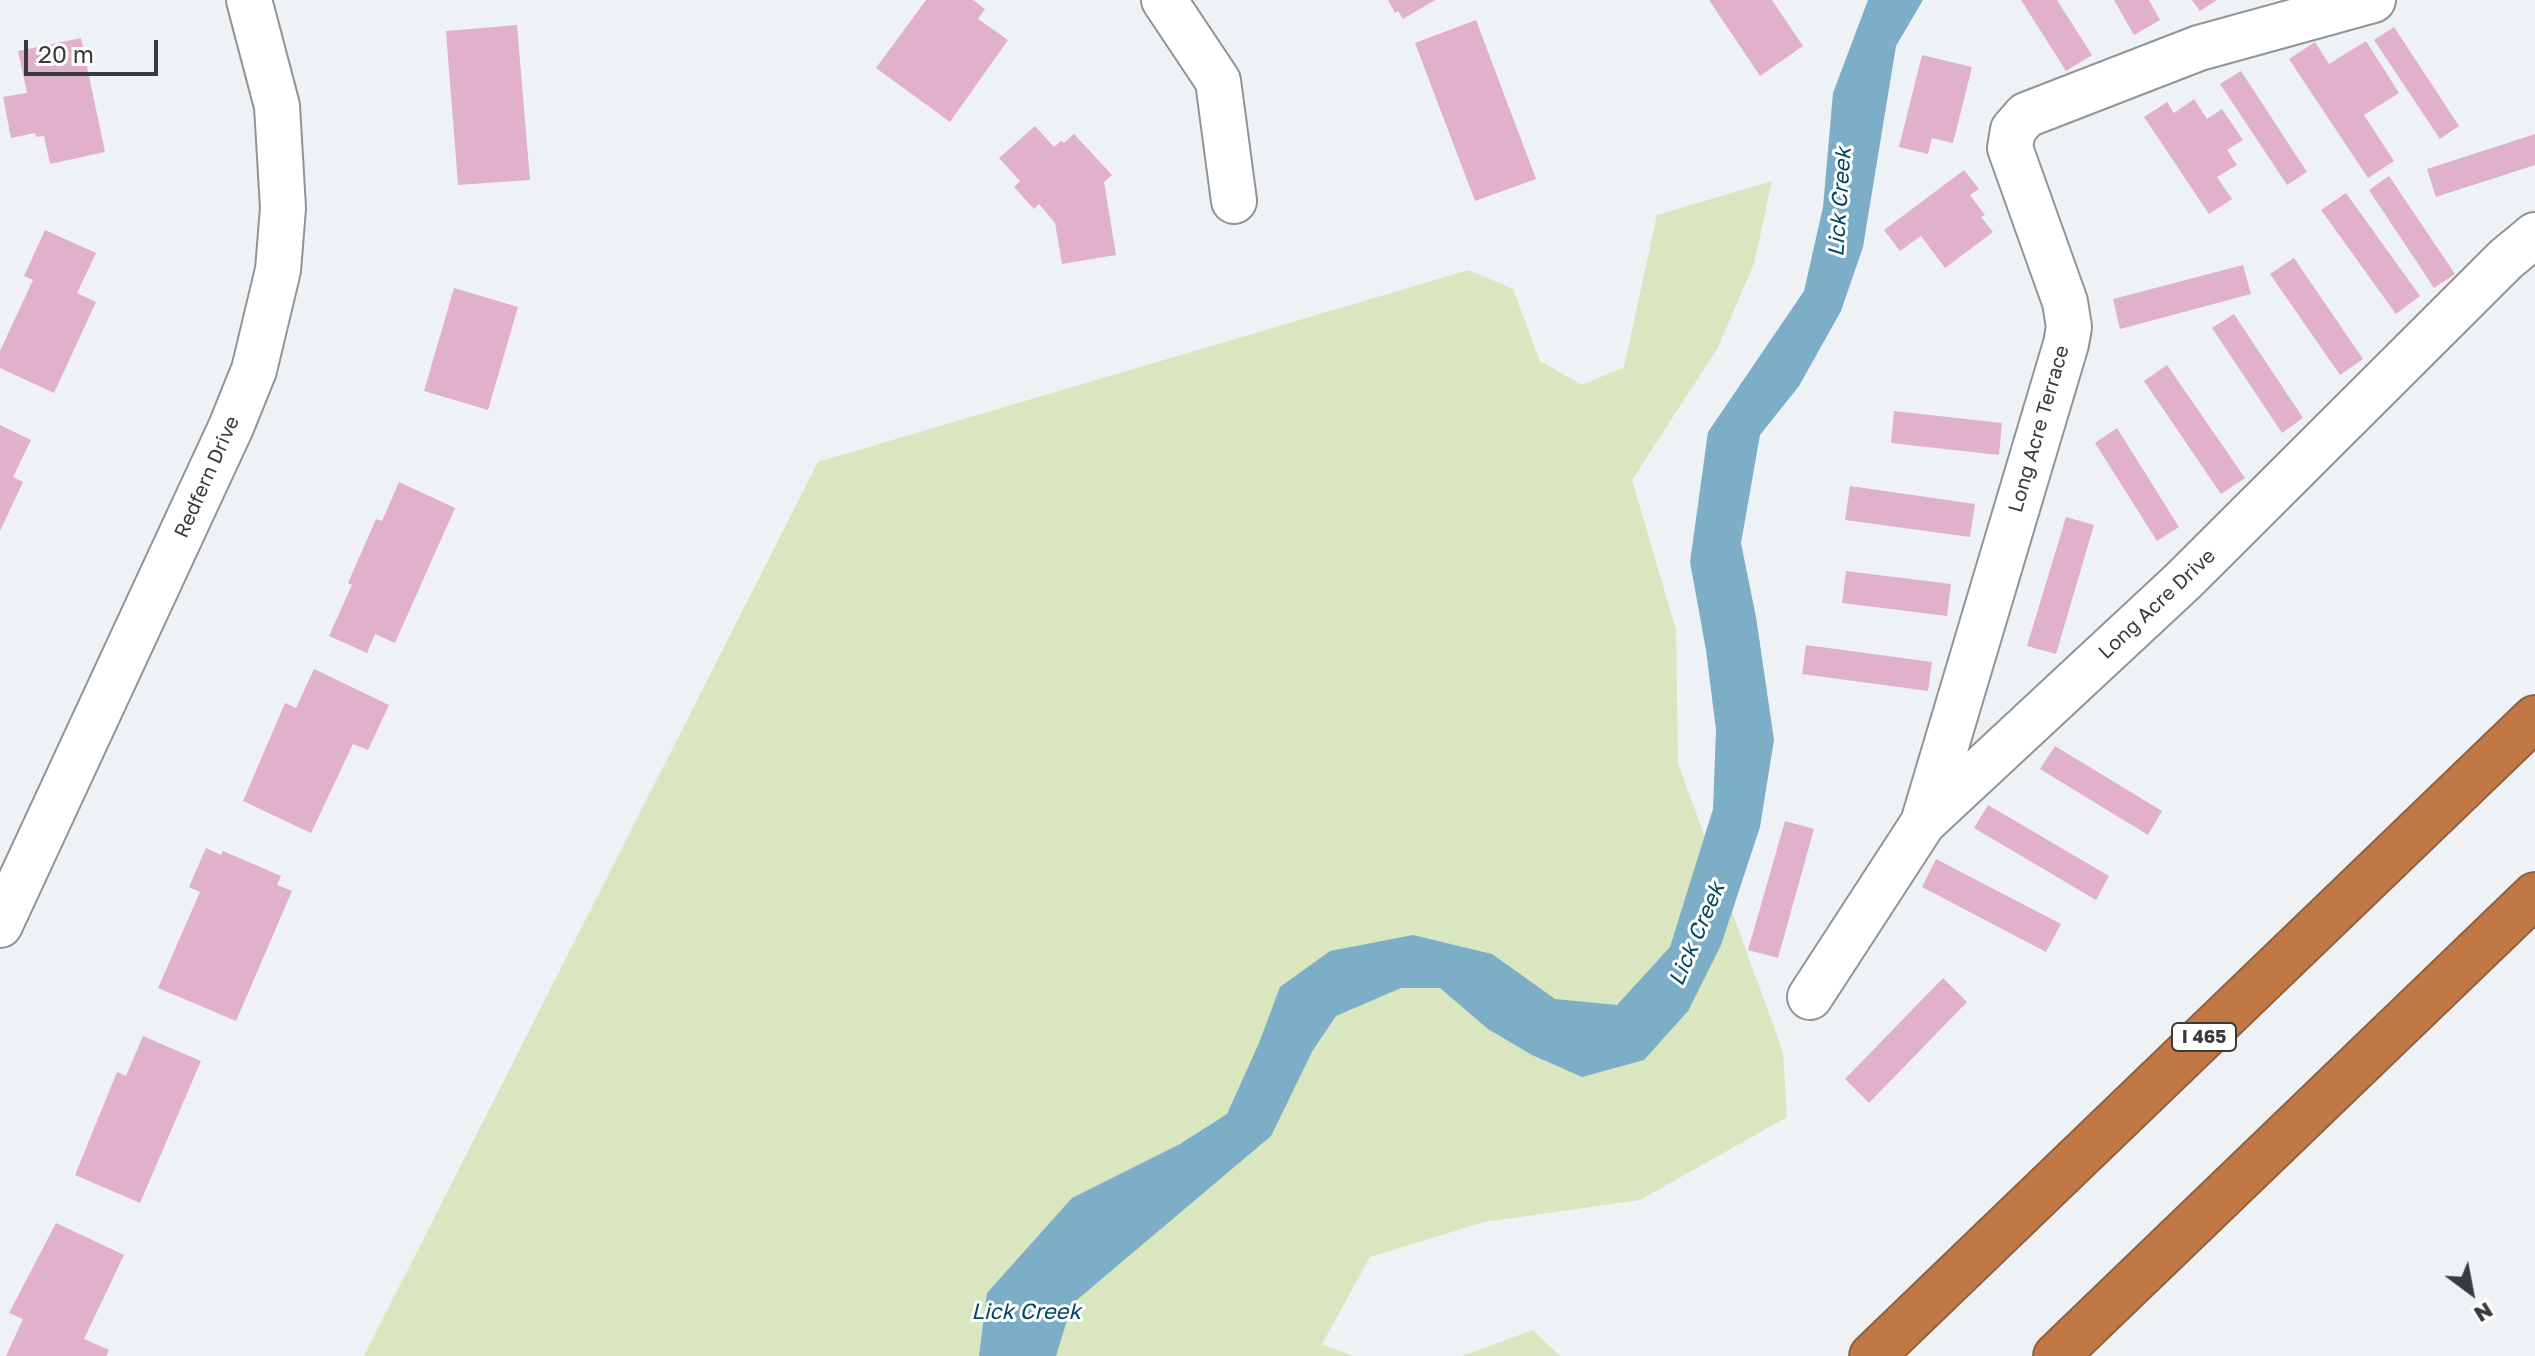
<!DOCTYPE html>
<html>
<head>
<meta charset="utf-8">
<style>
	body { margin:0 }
	#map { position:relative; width:2535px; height:1356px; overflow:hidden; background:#eef2f5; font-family:"Golos Text",sans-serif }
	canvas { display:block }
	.north { position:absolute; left:2431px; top:1252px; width:80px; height:80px; -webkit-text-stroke:6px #fff; paint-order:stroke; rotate:148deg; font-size:22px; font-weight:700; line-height:32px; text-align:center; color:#393a3b }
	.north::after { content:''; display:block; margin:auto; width:28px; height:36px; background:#393a3b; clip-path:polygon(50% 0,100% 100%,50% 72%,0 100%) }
	.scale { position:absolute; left:24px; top:40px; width:134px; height:36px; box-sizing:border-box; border:4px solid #393a3b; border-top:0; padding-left:10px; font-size:24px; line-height:28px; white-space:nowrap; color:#393a3b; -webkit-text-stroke:6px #fff; paint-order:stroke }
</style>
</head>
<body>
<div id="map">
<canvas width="2535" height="1356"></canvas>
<div class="north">N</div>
<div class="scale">20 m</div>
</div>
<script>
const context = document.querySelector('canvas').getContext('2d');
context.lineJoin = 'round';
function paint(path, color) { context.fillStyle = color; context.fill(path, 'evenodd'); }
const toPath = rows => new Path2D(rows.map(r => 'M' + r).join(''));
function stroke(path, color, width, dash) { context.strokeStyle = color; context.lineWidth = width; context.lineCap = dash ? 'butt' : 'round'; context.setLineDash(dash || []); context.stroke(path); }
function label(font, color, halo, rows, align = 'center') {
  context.font = font + ' "Golos Text",sans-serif'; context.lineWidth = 6; context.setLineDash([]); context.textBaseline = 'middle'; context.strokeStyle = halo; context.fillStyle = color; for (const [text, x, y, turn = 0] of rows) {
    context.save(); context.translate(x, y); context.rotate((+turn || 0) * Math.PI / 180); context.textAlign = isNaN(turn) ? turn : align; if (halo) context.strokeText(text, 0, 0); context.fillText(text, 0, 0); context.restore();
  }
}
const green = toPath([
	[1772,181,1754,264,1717,349,1632,480,1676,630,1678,763,1783,1052,1787,1117,1640,1200,1484,1222,1370,1257,1322,1344,1353,1356,364,1356,818,462,1469,270,1513,289,1540,361,1582,385,1624,367,1657,215],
	[1533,1330,1560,1356,1462,1356]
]);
const water = toPath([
	[1868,0,1923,0,1896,46,1863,247,1841,311,1799,386,1760,435,1741,543,1756,617,1774,740,1760,827,1721,945,1688,1011,1644,1060,1582,1077,1532,1055,1488,1029,1440,988,1401,988,1336,1016,1313,1050,1271,1136,1072,1304,1056,1356,979,1356,987,1293,1072,1198,1180,1144,1227,1114,1259,1043,1280,987,1330,951,1413,935,1492,954,1555,999,1617,1005,1670,947,1713,809,1716,730,1706,650,1690,562,1708,432,1804,291,1823,207,1833,93]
]);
const building = toPath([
	[926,0,973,0,985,9,978,19,1008,40,950,122,876,68],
	[1388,0,1435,0,1403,19,1398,11,1395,13],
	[1709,0,1772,0,1803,46,1760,76],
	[2021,0,2057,0,2092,55,2066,71],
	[2114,0,2149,0,2160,20,2134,35],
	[2192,0,2217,0,2200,11],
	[1476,20,1536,179,1475,201,1415,43],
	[517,25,530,180,458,185,446,31],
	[2394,27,2459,126,2440,139,2374,40],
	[81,38,105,152,50,164,44,136,36,137,35,133,11,138,3,97,27,93,18,51],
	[2366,41,2399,93,2364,115,2394,161,2368,178,2289,59,2315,42,2329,64],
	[1922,55,1972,67,1953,143,1932,138,1928,154,1899,147],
	[2241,71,2307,172,2287,185,2220,84],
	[2194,99,2207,119,2222,109,2243,140,2227,150,2237,165,2217,177,2232,199,2209,214,2144,117,2167,102,2174,113],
	[1035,126,1054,147,1061,141,1064,143,1074,134,1112,175,1104,182,1116,255,1062,264,1055,223,1039,204,1034,209,1014,187,1020,181,999,158],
	[2535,134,2535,165,2436,197,2427,169],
	[1964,170,1979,189,1970,195,1985,215,1981,217,1993,232,1945,268,1921,236,1900,251,1884,230],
	[2389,176,2455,274,2434,288,2369,190],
	[2346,193,2420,296,2396,314,2321,210],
	[45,230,96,253,77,293,96,302,54,393,0,368,0,351,33,280,24,276],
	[2294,258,2363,359,2340,375,2270,274],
	[2243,265,2251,294,2120,329,2113,299],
	[454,288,518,307,488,410,424,391],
	[2234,314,2303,418,2282,433,2212,328],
	[2167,365,2245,478,2221,494,2144,381],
	[1894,411,2002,423,1999,455,1891,443],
	[0,425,31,440,13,477,23,482,0,531],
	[2117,428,2179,527,2157,541,2095,443],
	[399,482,455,508,395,643,375,634,367,653,329,636,352,585,348,583,376,519,382,521],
	[1850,486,1975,504,1970,537,1845,520],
	[2066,517,2094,525,2056,654,2027,646],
	[1846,571,1951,584,1947,616,1842,603],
	[1806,645,1932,662,1928,691,1802,674],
	[314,669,389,705,368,750,353,744,311,833,243,801,285,703,296,708],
	[2055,746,2162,811,2148,835,2040,769],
	[1988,805,2109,876,2096,900,1974,828],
	[1785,821,1814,829,1778,958,1748,950],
	[206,848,221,855,223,851,281,876,277,885,292,891,236,1021,158,988,200,892,189,887],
	[1936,859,2061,924,2046,952,1922,887],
	[1943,978,1967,1002,1869,1103,1845,1079],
	[143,1036,201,1061,140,1203,75,1175,117,1072,126,1076],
	[56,1223,124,1255,84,1339,109,1350,106,1356,6,1356,23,1319,9,1313]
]);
const minor = toPath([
	[1164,0,1218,81,1234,201],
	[1923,823,2066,344,2069,327,2065,302,2010,148,2013,130,2026,115,2199,48,2373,0],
	[0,925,231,427,254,370,278,270,283,208,277,106,249,0],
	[1810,997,1923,823,2183,581,2506,259,2535,235]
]);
const highway = toPath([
	[1872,1356,2535,718],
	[2056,1356,2535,895]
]);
const shields = [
	[2204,1037,64]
];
const shieldNames = [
	["I 465",2204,1037]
];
const streetNames = [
	["Long Acre Terrace",2039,429,-74],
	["Redfern Drive",207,477,-66],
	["Long Acre Drive",2157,604,-43]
];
const waterNames = [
	["Lick Creek",1840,202,-86],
	["Lick Creek",1697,934,-67],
	["Lick Creek",1026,1312]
];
paint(green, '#d9e6bf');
paint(water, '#7caec8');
paint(building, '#e1b1ca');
stroke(minor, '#919497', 48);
stroke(highway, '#916241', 48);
stroke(minor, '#fff', 44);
stroke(highway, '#c17844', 44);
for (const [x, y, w] of shields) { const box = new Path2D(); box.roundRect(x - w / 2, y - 14, w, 28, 6); context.fillStyle = '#fff'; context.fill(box); stroke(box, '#393a3b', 2); }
label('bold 18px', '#393a3b', null, shieldNames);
label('20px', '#393a3b', '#fff', streetNames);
label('italic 22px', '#004762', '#fff', waterNames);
</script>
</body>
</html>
